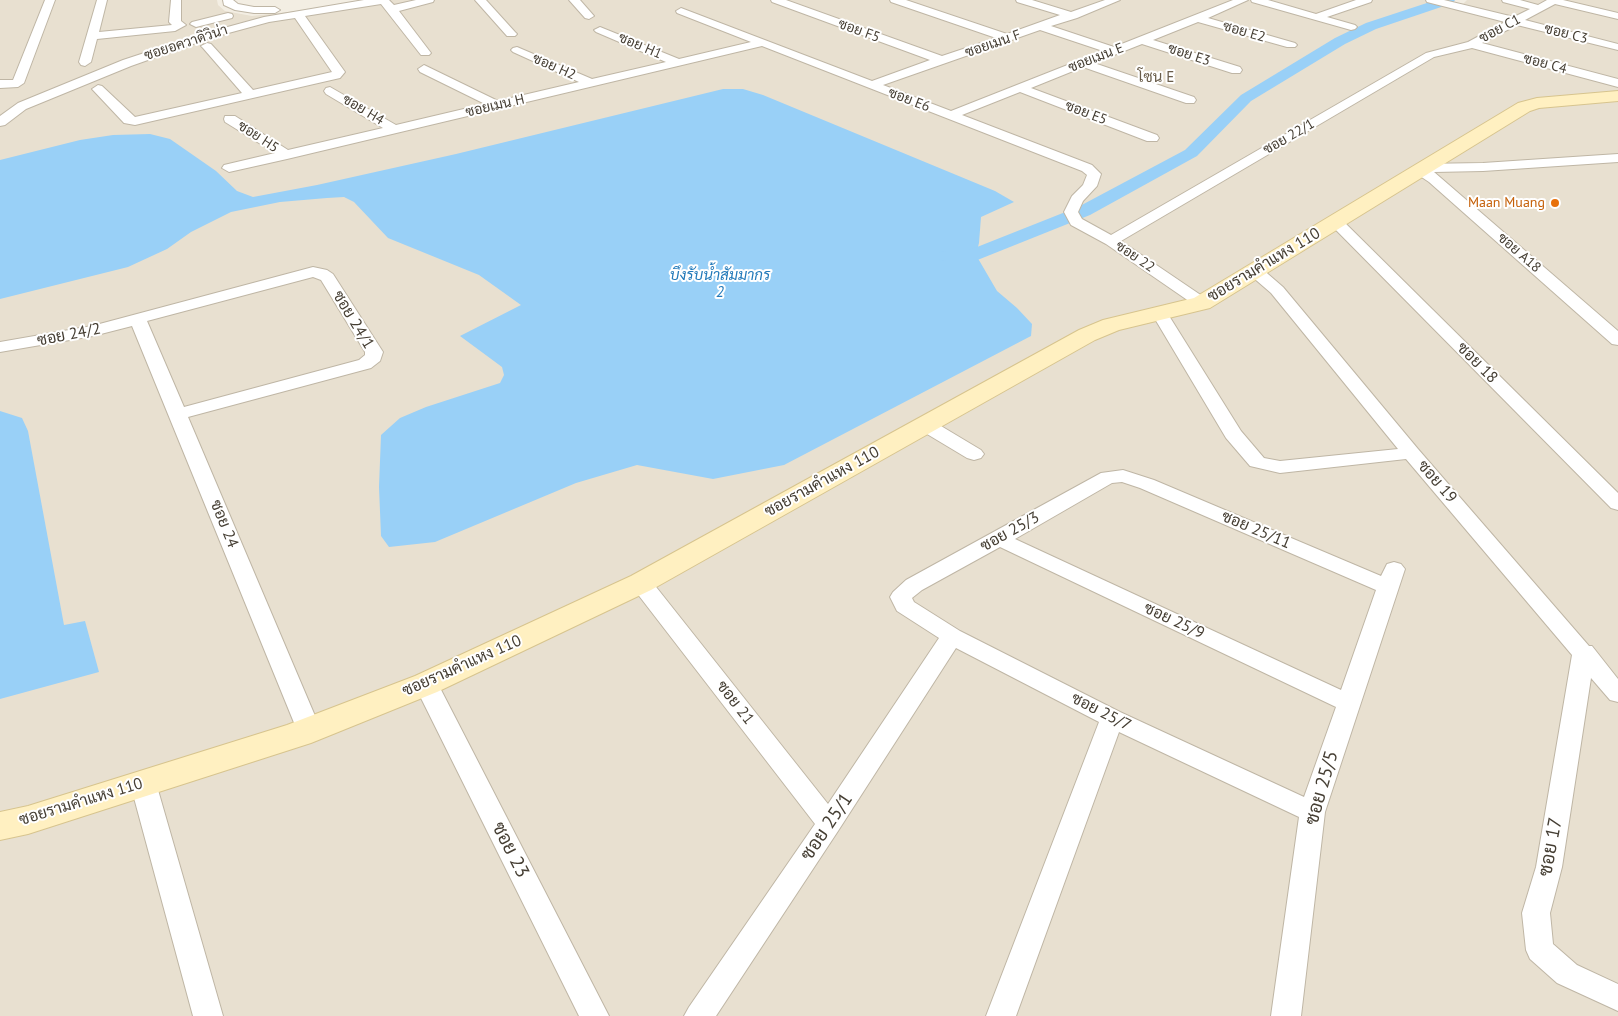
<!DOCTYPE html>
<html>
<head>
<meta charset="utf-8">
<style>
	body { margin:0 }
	canvas { display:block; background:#f3eee3 }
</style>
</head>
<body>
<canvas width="1618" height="1016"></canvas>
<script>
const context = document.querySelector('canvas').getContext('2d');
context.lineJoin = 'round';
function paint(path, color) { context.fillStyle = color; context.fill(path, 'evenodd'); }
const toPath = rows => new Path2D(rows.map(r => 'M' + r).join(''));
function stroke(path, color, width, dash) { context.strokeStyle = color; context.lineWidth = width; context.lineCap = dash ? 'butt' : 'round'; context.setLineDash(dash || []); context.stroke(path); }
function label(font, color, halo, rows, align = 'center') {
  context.font = font + ' "PT Sans",Sarabun,sans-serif'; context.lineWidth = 4; context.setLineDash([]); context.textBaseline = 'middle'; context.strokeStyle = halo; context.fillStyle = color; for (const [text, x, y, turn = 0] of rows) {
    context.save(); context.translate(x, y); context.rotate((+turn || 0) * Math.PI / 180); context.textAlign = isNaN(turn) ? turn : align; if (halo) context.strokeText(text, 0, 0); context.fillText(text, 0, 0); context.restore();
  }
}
const residential = toPath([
	[0,0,217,0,218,5,225,11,252,16,332,7,368,0,1445,0,1463,4,1467,0,1618,0,1618,1016,0,1016]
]);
const water = toPath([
	[723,89,743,89,763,95,995,191,1014,202,981,217,979,243,976,255,997,291,1017,308,1032,324,1031,336,784,465,713,479,637,465,576,483,435,542,389,547,381,536,379,487,381,435,400,418,426,407,500,383,504,375,502,367,460,336,521,305,479,275,388,238,354,202,344,197,327,198,280,202,231,212,191,232,167,249,128,267,0,299,0,160,80,140,113,135,150,134,170,139,216,171,237,191,253,197,317,185,456,154],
	[0,411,22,418,28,431,64,625,85,621,99,672,0,699]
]);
const canal = toPath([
	[1436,0,1455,0,1453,3,1376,29,1345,44,1251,101,1197,156,1090,215,975,261,946,261,940,260,937,256,940,252,946,251,967,251,1078,207,1185,150,1241,95,1335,38,1366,23,1436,0]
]);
const street = toPath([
	[45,0,55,0,24,83,18,87,0,88,0,80,13,80,45,0],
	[97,0,107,0,99,32,172,25,169,22,171,0,181,0,181,21,186,25,175,31,97,39,91,62,85,66,81,65,79,62,97,0],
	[223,0,233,0,238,4,254,7,275,7,280,10,275,13,254,13,235,10,224,5,223,0],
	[364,0,389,0,394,5,416,0,434,0,433,2,399,11,431,53,429,55,421,55,381,4,305,16,345,72,340,78,135,125,124,123,92,89,98,85,102,86,135,117,242,93,203,48,201,46,207,43,211,44,253,90,332,72,295,18,269,22,210,38,131,66,26,109,5,125,0,126,0,116,18,103,123,60,202,34,264,17,364,0],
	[475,0,486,0,515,32,517,34,515,36,507,36,475,0],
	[569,0,580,0,594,16,589,19,585,18,569,0],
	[771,0,786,0,942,56,996,38,891,2,890,0,906,0,1007,34,1060,15,1017,2,1016,0,1032,0,1071,12,1105,0,1120,0,1077,18,1051,26,1114,47,1233,0,1248,0,1208,18,1295,43,1297,45,1295,47,1287,47,1198,22,1153,40,1240,67,1242,70,1240,73,1232,73,1142,44,1094,63,1194,97,1196,100,1194,103,1186,103,1083,67,1031,88,1157,135,1159,138,1157,141,1147,141,1020,92,962,115,1092,165,1101,174,1097,186,1083,201,1078,212,1082,219,1111,235,1426,53,1468,42,1505,22,1427,2,1426,0,1444,0,1514,17,1530,9,1503,2,1502,0,1520,0,1538,5,1547,0,1563,0,1618,13,1618,19,1555,4,1525,20,1618,44,1618,50,1517,25,1482,43,1618,79,1618,87,1472,48,1434,57,1121,241,1208,300,1210,303,1208,306,1202,308,1196,306,1106,244,1071,225,1064,212,1072,196,1083,185,1087,175,1082,171,762,46,287,159,229,172,222,168,224,165,275,153,225,122,224,119,225,116,235,116,288,150,383,128,326,94,324,91,326,88,330,87,396,125,485,104,420,72,418,69,424,65,498,101,579,82,513,52,511,50,513,48,517,47,592,79,666,62,596,32,594,30,600,27,679,59,751,42,677,13,676,11,681,8,872,81,930,60,772,2,771,0],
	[1040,30,1103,51,951,111,883,85,1040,30],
	[1251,0,1268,0,1316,14,1356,0,1372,0,1371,2,1327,17,1355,25,1357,27,1355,29,1351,30,1252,2,1251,0],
	[228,13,232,14,233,16,232,18,196,27,190,24,192,22,228,13],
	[1618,154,1618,162,1483,171,1434,172,1618,331,1618,345,1612,344,1429,182,1411,170,1413,167,1422,164,1483,163,1618,154],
	[1335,217,1340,218,1618,493,1618,510,1611,508,1330,224,1328,221,1330,218,1335,217],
	[1255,266,1261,268,1283,287,1418,449,1589,646,1592,646,1618,679,1618,702,1610,700,1591,678,1562,867,1550,913,1553,944,1577,965,1618,984,1618,1011,1557,983,1530,959,1526,950,1522,913,1536,867,1572,655,1406,459,1280,473,1250,466,1226,438,1152,314,1154,311,1166,311,1241,431,1264,458,1280,461,1398,449,1271,293,1249,274,1247,271,1249,268,1255,266],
	[313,267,327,270,333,274,383,352,380,361,371,368,188,417,321,730,318,736,309,739,300,736,297,730,132,326,93,336,0,352,0,342,92,326,313,267],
	[313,277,321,280,365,352,365,355,359,360,184,407,147,321,313,277],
	[924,418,931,420,981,450,984,454,981,458,974,460,967,458,917,428,915,424,917,420,924,418],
	[1123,470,1154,480,1381,576,1387,564,1394,562,1401,564,1405,569,1325,812,1301,1016,1271,1016,1299,817,1119,732,1016,1016,986,1016,1099,722,956,648,838,831,716,1016,684,1016,689,1007,815,824,633,588,630,583,633,578,641,576,649,578,828,804,939,638,897,611,890,597,893,592,906,580,1101,473,1123,470],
	[1122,482,1140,488,1376,590,1341,690,1015,539,1112,483,1122,482],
	[1000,547,1336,707,1304,797,1120,712,960,631,914,602,912,598,922,590,1000,547],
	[426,676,434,678,438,684,609,1016,579,1016,414,684,418,678,426,676],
	[143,773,152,776,156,783,223,1016,193,1016,130,783,134,776,143,773]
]);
const secondary = toPath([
	[1618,91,1618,101,1539,108,1530,111,1210,308,1119,330,1095,340,651,590,437,692,311,743,28,834,0,840,0,812,28,806,287,725,415,676,631,576,1079,330,1103,320,1194,298,1518,103,1537,98,1618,91]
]);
const markers = [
	[1555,203,5,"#e8710a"]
];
const farStreetnames = [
	["ซอย C1",1500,29,-28],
	["ซอย F5",859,31,20],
	["ซอย E2",1244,32,16],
	["ซอย C3",1566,34,14],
	["ซอยอควาดิวิน่า",186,43,-18],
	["ซอยเมน F",993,44,-19],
	["ซอย H1",640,46,23],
	["ซอย E3",1189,55,18],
	["ซอยเมน E",1096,58,-21],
	["ซอย C4",1545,64,15],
	["ซอย H2",554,67,24],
	["ซอย E6",909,100,21],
	["ซอยเมน H",495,106,-13],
	["ซอย H4",363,110,31],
	["ซอย E5",1086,113,21],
	["ซอย H5",258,137,33],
	["ซอย 22/1",1289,137,-30],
	["ซอย A18",1519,253,41],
	["ซอย 22",1135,257,34]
];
const farFoodnames = [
	["Maan Muang",1545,203]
];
const farNeighbourhoodnames = [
	["โซน E",1156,78]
];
const farWaternames = [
	["บึงรับน้ำสัมมากร",720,276],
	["2",720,293]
];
const streetNames = [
	["ซอยรามคำแหง 110",1264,265,-31],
	["ซอย 24/1",353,320,59],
	["ซอย 24/2",69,335,-11],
	["ซอย 18",1477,363,45],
	["ซอยรามคำแหง 110",822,482,-29],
	["ซอย 19",1437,482,49],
	["ซอย 24",224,524,68],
	["ซอย 25/11",1256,530,23],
	["ซอย 25/3",1010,532,-29],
	["ซอย 25/9",1174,621,25],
	["ซอยรามคำแหง 110",462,666,-24],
	["ซอย 21",735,703,52],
	["ซอย 25/7",1101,712,27],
	["ซอยรามคำแหง 110",81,802,-17]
];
const nearStreetnames = [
	["ซอย 25/5",1322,788,-74],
	["ซอย 25/1",827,827,-56],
	["ซอย 17",1551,847,-79],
	["ซอย 23",510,850,63]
];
paint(residential, '#e8e0d0');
paint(water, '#99d0f7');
paint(canal, '#99d0f7');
stroke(street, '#bfb6a5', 2);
stroke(secondary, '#d7c48e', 2);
paint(street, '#fff');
paint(secondary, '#fff0c1');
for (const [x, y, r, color] of markers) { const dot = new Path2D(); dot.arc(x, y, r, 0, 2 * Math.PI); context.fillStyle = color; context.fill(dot); stroke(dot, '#fff', 2); }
label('14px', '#453e33', '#fff', farStreetnames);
label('14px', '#c56008', '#fff', farFoodnames, 'right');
label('15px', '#695c49', '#fff', farNeighbourhoodnames);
label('italic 15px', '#237aba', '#fff', farWaternames);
label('16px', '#453e33', '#fff', streetNames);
label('19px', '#453e33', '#fff', nearStreetnames);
</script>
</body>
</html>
